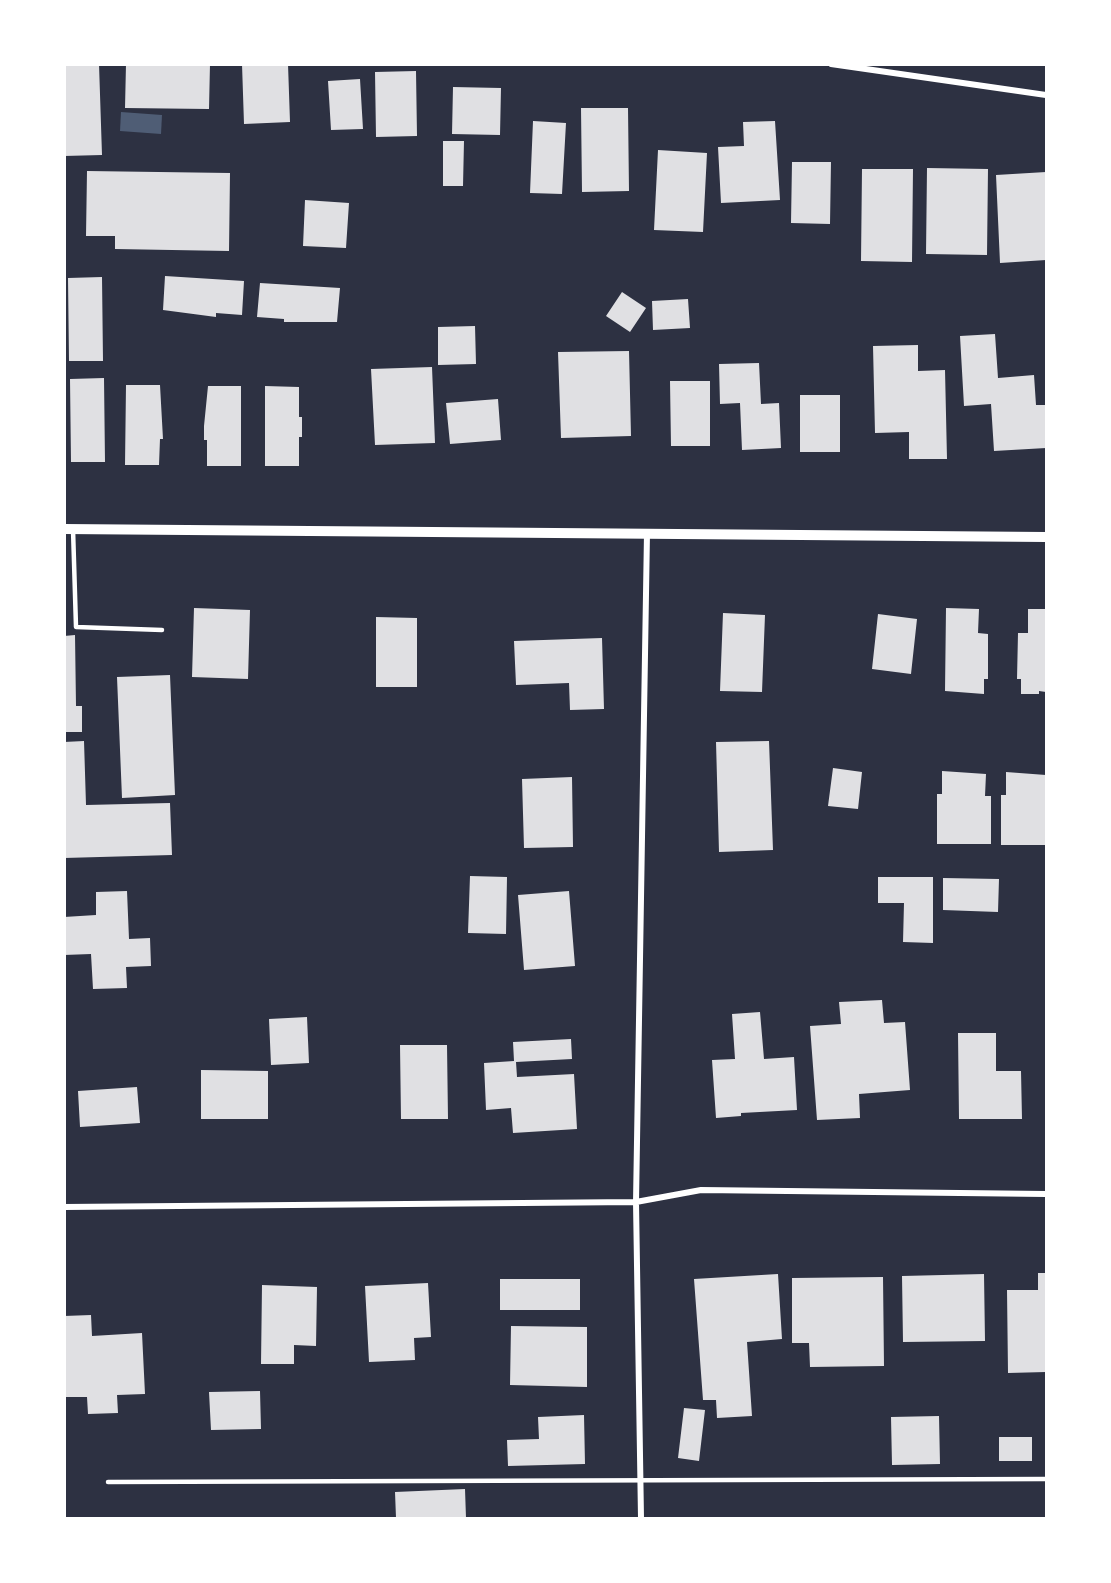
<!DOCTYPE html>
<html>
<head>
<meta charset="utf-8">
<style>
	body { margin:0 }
	#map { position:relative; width:1111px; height:1583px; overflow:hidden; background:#2d3142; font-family:Commissioner,sans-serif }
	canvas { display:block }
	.frame { position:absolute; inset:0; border:66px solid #fff; pointer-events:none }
</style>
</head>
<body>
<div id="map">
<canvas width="1111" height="1583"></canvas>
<div class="frame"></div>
</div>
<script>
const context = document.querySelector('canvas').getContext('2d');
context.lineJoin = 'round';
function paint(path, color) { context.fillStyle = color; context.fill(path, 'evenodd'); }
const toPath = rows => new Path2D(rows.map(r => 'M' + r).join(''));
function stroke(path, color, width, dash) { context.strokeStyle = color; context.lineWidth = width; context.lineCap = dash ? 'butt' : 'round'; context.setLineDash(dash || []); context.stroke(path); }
const water = toPath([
	[121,112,162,115,161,134,120,131]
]);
const building = toPath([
	[64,64,99,64,102,155,64,156],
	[126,64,210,64,209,109,125,108],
	[242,64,288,64,290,122,244,124],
	[416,71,417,136,376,137,375,72],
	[360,79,363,129,331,130,328,81],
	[453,87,501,88,500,135,452,134],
	[581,108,628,108,629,191,582,192],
	[533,121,566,123,562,194,530,193],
	[775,121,780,200,721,203,718,147,744,146,743,122],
	[443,141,464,141,463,186,443,186],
	[658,150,707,153,703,232,654,230],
	[792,162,831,162,830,224,791,223],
	[927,168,988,169,987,255,926,254],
	[862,169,913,169,912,262,861,261],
	[87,171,230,173,229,251,115,249,115,236,86,236],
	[1046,172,1046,260,1000,263,996,175],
	[305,200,349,203,346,248,303,246],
	[165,276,244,281,242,315,216,313,216,317,163,310],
	[102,277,103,361,69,361,68,278],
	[260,283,340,288,337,322,284,322,284,319,257,317],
	[622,292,646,308,630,332,606,316],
	[688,299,690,328,653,330,652,301],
	[475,326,476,364,438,365,438,327],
	[995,334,998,378,1034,375,1036,405,1046,405,1046,448,994,451,991,404,964,406,960,336],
	[918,345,918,371,945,370,947,459,909,459,909,432,875,433,873,346],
	[629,351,631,436,561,438,558,352],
	[759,363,761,404,779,403,781,448,742,450,740,403,720,404,719,364],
	[432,367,435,443,375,445,371,369],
	[104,378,105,462,71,462,70,379],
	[670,381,710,381,710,446,671,446],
	[126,385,160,385,163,439,160,439,159,465,125,465],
	[208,386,241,386,241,466,207,466,207,440,204,440,204,426],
	[265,386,299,387,299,417,302,417,302,437,299,437,299,466,265,466],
	[800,395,840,395,840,452,800,452],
	[498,399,501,440,450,444,446,403],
	[194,608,250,610,248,679,192,677],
	[946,608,979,609,978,633,988,634,988,679,984,679,984,694,945,691],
	[1028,609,1046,609,1046,692,1039,691,1039,694,1021,694,1021,679,1017,679,1018,633,1028,633],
	[723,613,765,615,762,692,720,691],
	[878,614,917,619,911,674,872,669],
	[376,617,417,618,417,687,376,687],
	[75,635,76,706,82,706,82,732,64,732,64,636],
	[602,638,604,709,570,710,569,683,516,685,514,641],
	[170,675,175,795,122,798,117,677],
	[84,741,86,805,170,803,172,855,64,858,64,742],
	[769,741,773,850,719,852,716,742],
	[833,768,862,772,858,809,828,806],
	[942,771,986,774,985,796,991,796,991,844,937,844,937,794,942,794],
	[1006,772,1046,775,1046,845,1001,845,1001,795,1006,795],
	[572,777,573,847,524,848,522,779],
	[470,876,507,877,506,934,468,933],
	[878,877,933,877,933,943,903,942,904,903,878,903],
	[943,878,999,879,998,912,943,910],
	[127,891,129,939,150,938,151,966,126,967,127,988,93,989,91,954,64,955,64,917,96,915,96,892],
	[569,891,575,966,524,970,518,895],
	[882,1000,884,1023,905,1022,910,1090,859,1094,860,1118,817,1120,810,1026,841,1024,839,1002],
	[760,1012,764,1059,794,1057,797,1110,741,1113,741,1116,716,1118,712,1060,735,1059,732,1014],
	[307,1017,309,1063,271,1065,269,1019],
	[958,1033,996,1033,996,1071,1021,1071,1022,1119,959,1119],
	[571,1039,572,1059,516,1062,517,1077,574,1074,577,1129,513,1133,511,1108,486,1110,484,1063,514,1061,513,1042],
	[400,1045,447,1045,448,1119,401,1119],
	[201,1070,268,1071,268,1119,201,1119],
	[137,1087,140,1123,80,1127,78,1091],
	[1038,1273,1046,1273,1046,1372,1008,1373,1007,1290,1038,1290],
	[778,1274,782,1339,747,1342,752,1416,717,1418,716,1400,703,1400,694,1279],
	[984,1274,985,1341,903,1342,902,1276],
	[883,1277,884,1366,810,1367,809,1343,792,1343,792,1278],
	[500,1279,580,1279,580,1310,500,1310],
	[428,1283,431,1337,414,1338,415,1360,369,1362,365,1286],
	[262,1285,317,1287,316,1346,294,1345,294,1364,261,1364],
	[91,1315,92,1336,142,1333,145,1394,117,1395,118,1413,88,1414,87,1397,64,1397,64,1316],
	[511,1326,587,1327,587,1387,510,1385],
	[260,1391,261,1429,211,1430,209,1392],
	[684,1408,705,1410,699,1461,678,1458],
	[584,1415,585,1464,508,1466,507,1440,539,1439,538,1417],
	[939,1416,940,1464,892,1465,891,1417],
	[999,1437,1032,1437,1032,1461,999,1461],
	[465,1489,466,1518,396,1518,395,1492]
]);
const service = toPath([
	[73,529,76,627,162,630],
	[108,1482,1046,1479]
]);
const minor = toPath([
	[831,64,1046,95],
	[64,1207,636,1202,701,1190,1046,1194],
	[641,1518,636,1202,647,533]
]);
const tertiary = toPath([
	[64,529,1046,537]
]);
paint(water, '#4f5d75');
paint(building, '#e0e0e3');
stroke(service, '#fff', 4.5);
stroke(minor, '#fff', 6);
stroke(tertiary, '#fff', 10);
</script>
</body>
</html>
